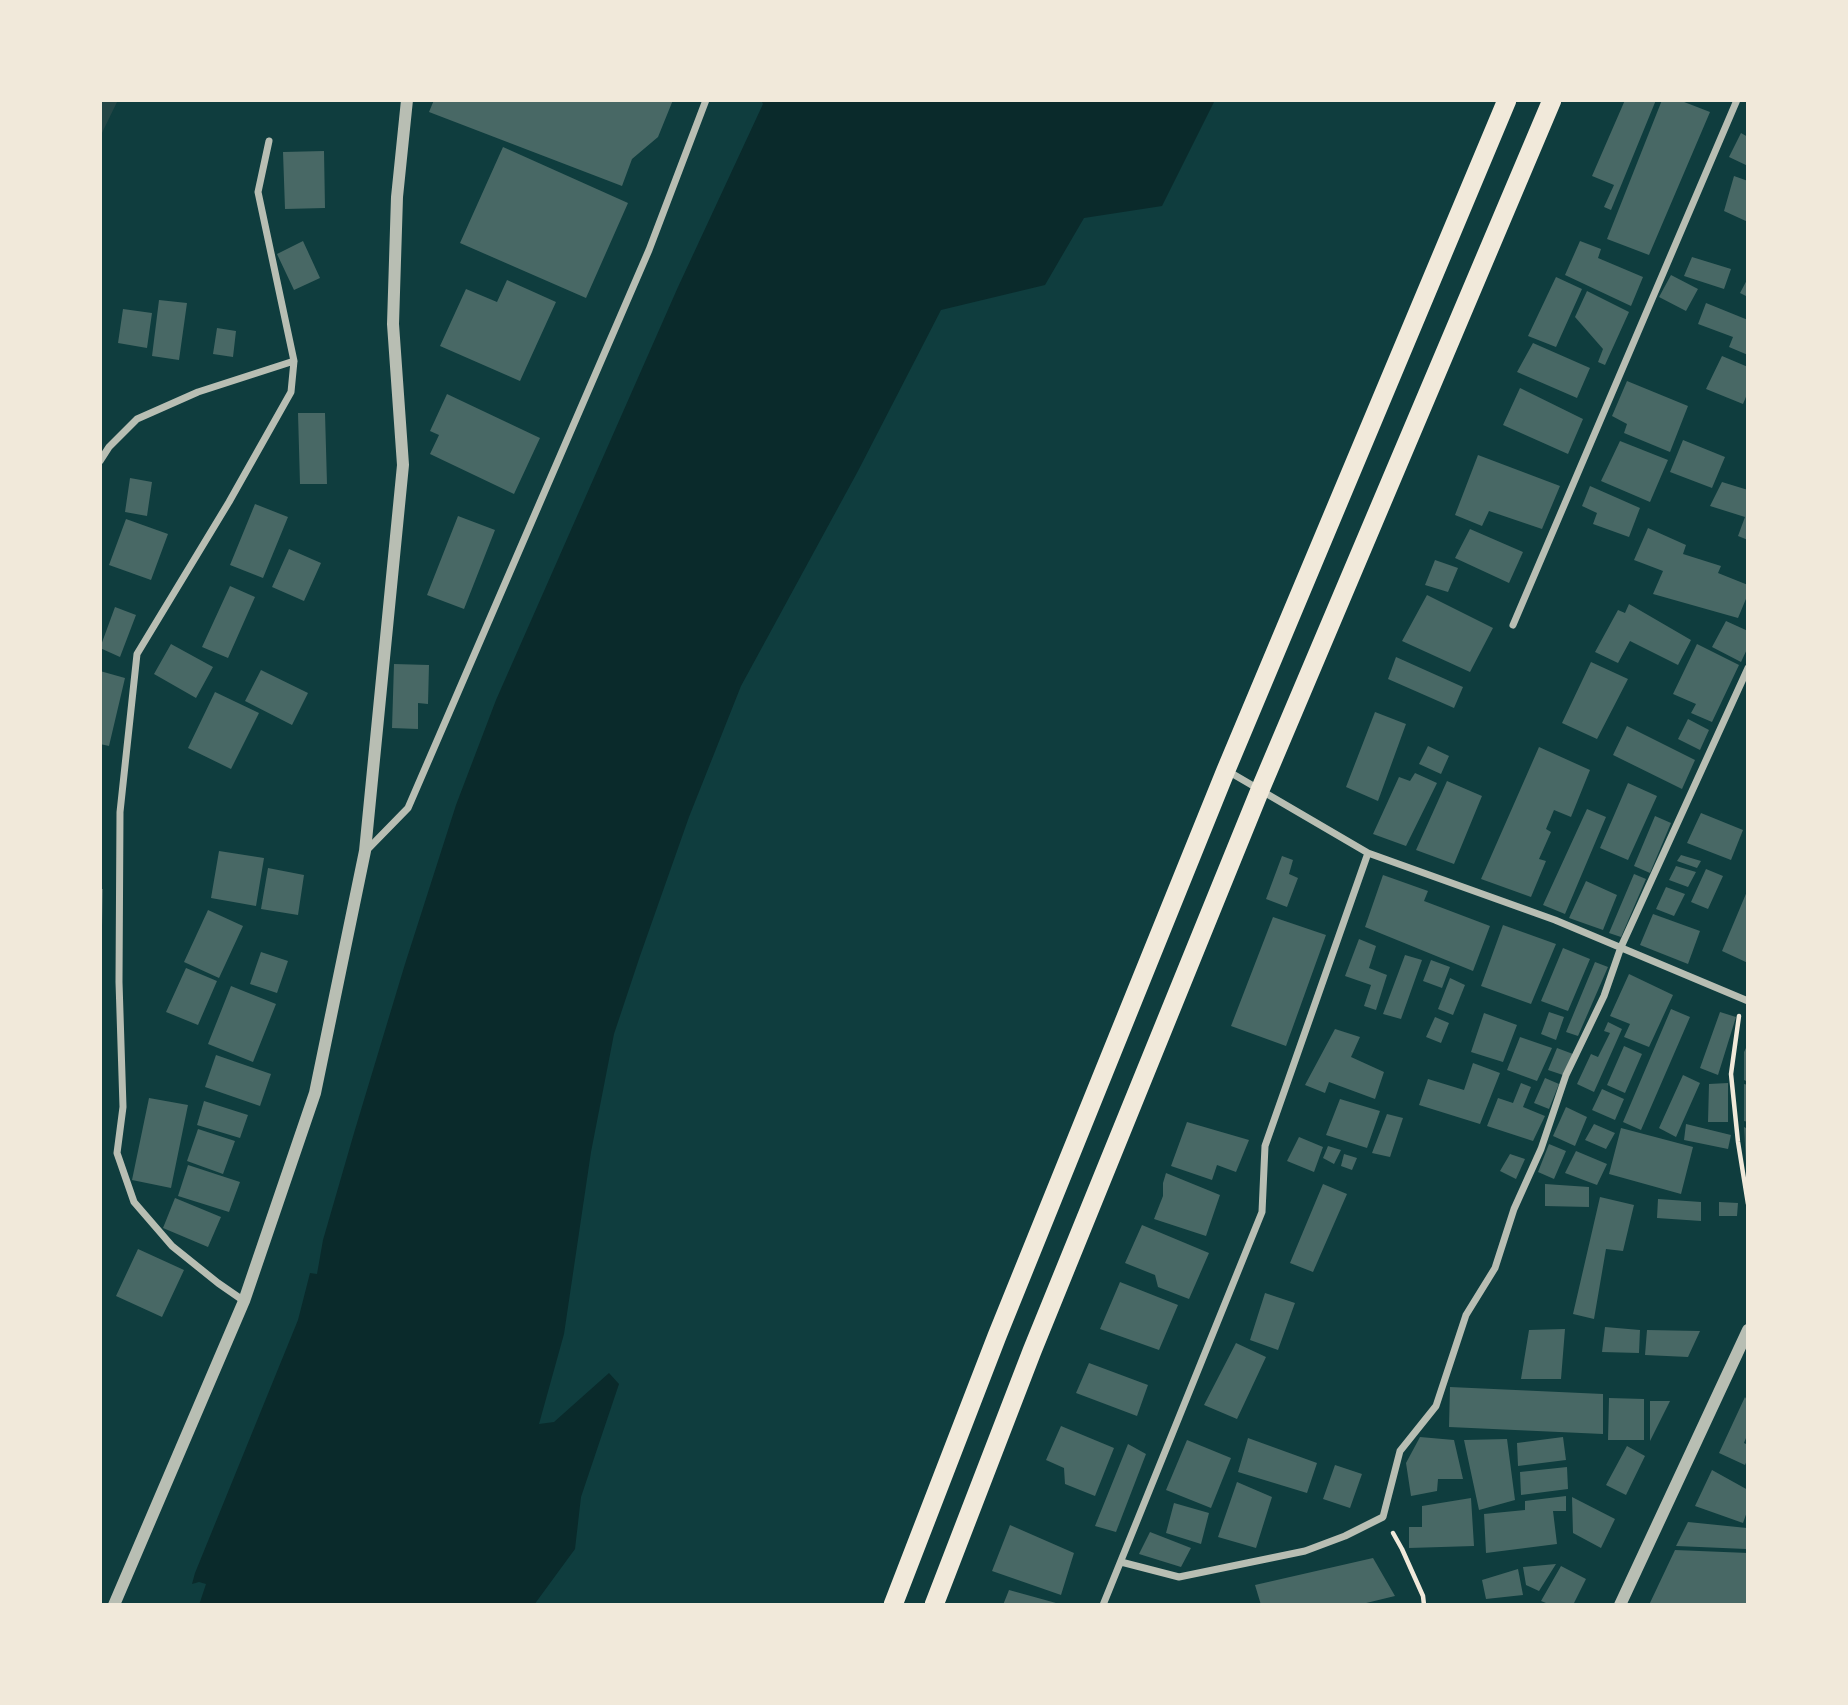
<!DOCTYPE html>
<html>
<head>
<meta charset="utf-8">
<style>
	body { margin:0 }
	#map { position:relative; width:1848px; height:1705px; overflow:hidden; background:#0f3d3e; font-family:Mulish,sans-serif }
	canvas { display:block }
	.frame { position:absolute; inset:0; border:102px solid #f1e9da; pointer-events:none }
</style>
</head>
<body>
<div id="map">
<canvas width="1848" height="1705"></canvas>
<div class="frame"></div>
</div>
<script>
const context = document.querySelector('canvas').getContext('2d');
context.lineJoin = 'round';
function paint(path, color) { context.fillStyle = color; context.fill(path, 'evenodd'); }
const toPath = rows => new Path2D(rows.map(r => 'M' + r).join(''));
function stroke(path, color, width, dash) { context.strokeStyle = color; context.lineWidth = width; context.lineCap = dash ? 'butt' : 'round'; context.setLineDash(dash || []); context.stroke(path); }
const green = toPath([
	[100,100,118,100,100,137]
]);
const water = toPath([
	[761,100,1215,100,1162,206,1084,218,1045,285,941,310,858,471,741,686,689,817,640,956,614,1034,591,1152,564,1334,539,1424,554,1422,609,1373,619,1384,581,1497,575,1549,534,1605,199,1605,206,1584,199,1582,192,1584,195,1573,298,1320,310,1273,317,1274,323,1240,354,1133,405,964,456,805,496,700,678,287,763,104]
]);
const building = toPath([
	[434,100,673,100,658,137,632,159,622,186,429,112],
	[1625,100,1656,100,1611,210,1604,207,1614,185,1592,176],
	[1662,100,1679,100,1710,112,1649,255,1607,239],
	[1741,133,1748,137,1748,166,1729,157],
	[503,147,628,203,586,298,460,243],
	[324,151,325,208,285,209,283,152],
	[1734,176,1748,181,1748,222,1724,211],
	[303,241,320,278,294,290,277,254],
	[1580,241,1601,249,1598,258,1643,277,1631,306,1565,275],
	[1692,257,1731,269,1724,289,1684,276],
	[1671,275,1698,289,1686,311,1659,297],
	[1556,277,1582,289,1556,347,1528,336],
	[1748,278,1748,297,1740,293],
	[507,280,556,302,520,381,440,346,466,289,497,302],
	[1587,291,1629,312,1605,365,1598,362,1603,349,1575,317],
	[159,300,187,303,179,360,152,356],
	[1706,303,1748,320,1748,355,1729,347,1733,337,1698,324],
	[123,309,152,313,147,348,118,343],
	[217,328,236,331,233,357,213,354],
	[1533,343,1590,368,1577,398,1517,372],
	[1722,356,1748,367,1748,392,1743,404,1706,389],
	[1627,381,1688,406,1670,452,1624,433,1627,424,1612,416],
	[1520,388,1583,419,1568,454,1503,425],
	[447,394,540,438,514,494,430,454,439,435,430,431],
	[298,413,325,413,327,484,300,484],
	[1683,440,1725,457,1712,488,1670,472],
	[1620,441,1668,460,1650,502,1601,481],
	[1478,455,1560,486,1542,529,1489,511,1482,526,1455,515],
	[130,478,152,482,147,516,125,512],
	[1722,482,1748,490,1748,540,1738,536,1745,517,1710,506],
	[1590,486,1640,508,1629,537,1593,524,1597,513,1582,506],
	[255,504,288,517,263,578,230,565],
	[458,516,495,530,464,609,427,595],
	[126,519,168,534,151,580,109,565],
	[1648,528,1686,545,1683,554,1721,566,1718,573,1748,585,1748,594,1738,618,1653,594,1663,571,1634,560],
	[1470,529,1523,552,1509,583,1455,558],
	[289,549,321,563,304,601,272,587],
	[1435,560,1458,568,1448,592,1425,585],
	[230,586,255,597,228,658,202,647],
	[1427,595,1493,628,1470,672,1402,641],
	[1629,604,1691,640,1678,665,1630,641,1618,663,1595,652,1618,610,1625,613],
	[115,607,136,615,120,657,100,648],
	[1726,621,1748,631,1748,647,1741,662,1712,647],
	[171,644,213,667,196,698,154,674],
	[1697,644,1739,665,1712,722,1691,713,1696,704,1673,694],
	[1396,657,1463,687,1454,708,1388,679],
	[1591,662,1628,679,1597,739,1562,723],
	[394,664,429,665,428,704,418,703,418,729,392,728],
	[261,670,308,693,292,725,245,701],
	[100,671,125,678,109,746,100,744],
	[215,692,259,713,231,769,188,748],
	[1375,712,1406,724,1378,801,1346,787],
	[1688,719,1709,730,1700,750,1678,739],
	[1627,726,1695,760,1682,789,1613,755],
	[1428,746,1449,756,1441,774,1419,764],
	[1539,747,1590,770,1571,817,1554,810,1546,829,1551,832,1539,859,1546,861,1531,897,1481,879],
	[1415,773,1437,783,1406,846,1373,834,1399,777,1410,781],
	[1447,781,1482,796,1454,864,1416,850],
	[1628,783,1657,796,1628,860,1600,848],
	[1587,809,1606,817,1565,914,1543,905],
	[1701,813,1743,830,1731,860,1687,843],
	[1655,816,1671,823,1650,873,1634,866],
	[219,851,264,858,256,906,211,898],
	[1681,855,1701,861,1697,868,1677,861],
	[1282,856,1293,860,1289,874,1298,878,1287,907,1266,899],
	[1676,866,1696,872,1688,887,1669,880],
	[268,868,304,875,298,915,261,909],
	[1706,869,1723,876,1708,909,1691,902],
	[1634,874,1646,879,1621,937,1609,933],
	[1383,875,1428,891,1424,901,1490,926,1473,971,1365,927],
	[1586,881,1617,895,1603,930,1569,918],
	[1666,887,1685,894,1674,916,1656,909],
	[100,889,103,889,102,926,100,926],
	[1748,889,1748,963,1722,951],
	[208,910,243,926,219,978,184,962],
	[1653,914,1700,931,1688,964,1640,945],
	[1273,917,1326,935,1286,1046,1231,1026],
	[1503,925,1556,944,1531,1004,1481,986],
	[1359,939,1376,946,1369,968,1387,975,1376,1010,1364,1006,1371,985,1345,976],
	[1563,948,1590,959,1568,1011,1541,1001],
	[261,952,288,961,277,993,250,984],
	[1405,955,1422,960,1401,1019,1383,1014],
	[1431,960,1450,967,1442,988,1423,981],
	[1595,962,1608,967,1578,1036,1566,1032],
	[186,968,217,981,198,1025,166,1012],
	[1629,974,1673,995,1649,1047,1624,1037,1630,1024,1610,1016],
	[1450,978,1465,985,1453,1015,1438,1009],
	[231,986,276,1004,253,1062,208,1044],
	[1671,1009,1690,1017,1641,1130,1623,1122],
	[1549,1012,1564,1017,1556,1040,1541,1034],
	[1720,1012,1736,1017,1718,1075,1700,1068],
	[1484,1013,1517,1025,1503,1062,1471,1052],
	[1435,1017,1449,1023,1441,1043,1426,1037],
	[1608,1022,1622,1029,1594,1092,1577,1084,1591,1054,1598,1057,1610,1033,1604,1031],
	[1335,1029,1360,1037,1351,1057,1384,1072,1375,1099,1329,1082,1325,1093,1305,1085],
	[1520,1037,1552,1048,1537,1081,1507,1070],
	[1748,1044,1748,1082,1744,1080,1744,1052],
	[1624,1046,1642,1054,1625,1093,1607,1085],
	[1557,1048,1573,1054,1563,1075,1548,1070],
	[216,1055,271,1074,260,1106,205,1087],
	[1473,1063,1500,1073,1480,1124,1419,1105,1428,1079,1464,1090],
	[1683,1075,1700,1083,1676,1137,1659,1128],
	[1545,1078,1559,1084,1549,1109,1534,1103],
	[1521,1083,1531,1087,1523,1107,1545,1116,1533,1141,1487,1126,1498,1098,1513,1103],
	[1728,1083,1728,1122,1708,1122,1709,1084],
	[1744,1084,1748,1085,1748,1122,1744,1121],
	[1602,1089,1624,1099,1615,1120,1592,1110],
	[149,1098,188,1105,171,1188,132,1180],
	[1340,1099,1380,1111,1367,1148,1326,1135],
	[204,1101,248,1115,240,1138,197,1125],
	[1566,1107,1587,1117,1575,1146,1553,1136],
	[1387,1114,1403,1118,1390,1157,1372,1153],
	[1187,1122,1249,1140,1236,1172,1217,1165,1212,1180,1171,1166],
	[1594,1124,1615,1133,1606,1149,1585,1140],
	[1686,1124,1731,1135,1728,1149,1684,1140],
	[1744,1127,1748,1129,1748,1163,1746,1163],
	[1621,1128,1693,1147,1681,1194,1609,1174],
	[198,1129,235,1141,223,1174,187,1161],
	[1299,1137,1323,1147,1314,1172,1287,1161],
	[1549,1144,1566,1151,1554,1179,1538,1172],
	[1328,1146,1341,1150,1334,1164,1323,1158],
	[1576,1151,1607,1164,1597,1185,1565,1173],
	[1344,1154,1357,1158,1352,1170,1341,1166],
	[1510,1154,1525,1159,1516,1179,1500,1171],
	[188,1165,240,1182,229,1212,178,1196],
	[1166,1173,1220,1195,1206,1236,1154,1219,1163,1196,1163,1183],
	[1323,1184,1347,1194,1313,1272,1290,1263],
	[1545,1184,1589,1187,1589,1207,1545,1206],
	[1600,1197,1634,1205,1623,1251,1606,1249,1594,1319,1573,1314],
	[175,1198,221,1217,208,1247,163,1228],
	[1658,1199,1701,1202,1701,1221,1657,1218],
	[1719,1202,1738,1203,1737,1216,1719,1216],
	[1142,1225,1209,1253,1189,1299,1158,1287,1155,1275,1125,1263],
	[138,1249,184,1270,162,1317,116,1296],
	[1120,1282,1178,1305,1159,1350,1100,1329],
	[1265,1293,1295,1303,1278,1350,1250,1340],
	[1605,1327,1640,1330,1639,1353,1602,1352],
	[1565,1329,1561,1379,1521,1379,1529,1330],
	[1647,1330,1700,1331,1688,1357,1645,1355],
	[1236,1343,1266,1357,1237,1419,1204,1405],
	[1089,1363,1148,1385,1137,1416,1076,1393],
	[1450,1387,1603,1394,1603,1434,1449,1427],
	[1745,1397,1748,1402,1748,1433,1744,1443,1748,1445,1748,1458,1745,1465,1719,1453],
	[1609,1398,1644,1399,1644,1440,1608,1440],
	[1650,1401,1670,1401,1650,1441],
	[1061,1426,1114,1448,1095,1496,1065,1484,1064,1468,1046,1460],
	[1420,1437,1454,1440,1463,1479,1438,1479,1437,1491,1411,1496,1406,1463],
	[1563,1437,1566,1460,1518,1466,1517,1443],
	[1248,1438,1317,1463,1307,1493,1238,1472],
	[1507,1439,1515,1500,1479,1510,1464,1440],
	[1187,1440,1231,1458,1211,1508,1166,1490],
	[1128,1444,1146,1454,1116,1532,1095,1526],
	[1627,1446,1645,1456,1626,1495,1606,1485],
	[1335,1465,1362,1474,1350,1508,1323,1499],
	[1567,1467,1568,1489,1521,1495,1520,1472],
	[1712,1470,1748,1490,1748,1509,1743,1523,1695,1506],
	[1237,1482,1272,1497,1256,1548,1218,1537],
	[1566,1496,1566,1511,1553,1511,1557,1544,1486,1553,1484,1514,1525,1510,1525,1501],
	[1572,1497,1615,1519,1601,1548,1573,1533],
	[1471,1498,1474,1546,1409,1548,1409,1527,1422,1527,1422,1506],
	[1174,1503,1209,1513,1201,1544,1166,1533],
	[1688,1522,1747,1528,1746,1549,1676,1546],
	[1010,1525,1074,1553,1061,1595,992,1571],
	[1150,1532,1191,1548,1181,1567,1139,1554],
	[1675,1550,1748,1553,1748,1605,1649,1605],
	[1373,1558,1395,1596,1358,1605,1261,1605,1255,1585],
	[1556,1564,1539,1591,1526,1585,1523,1567],
	[1561,1566,1586,1579,1573,1605,1551,1605,1541,1601],
	[1518,1569,1523,1595,1486,1599,1482,1580],
	[1009,1590,1056,1603,1055,1605,1003,1605]
]);
const path = toPath([
	[1739,1016,1731,1074,1738,1142,1748,1204],
	[1393,1533,1402,1549,1423,1596,1424,1605]
]);
const minor = toPath([
	[100,461,109,447,137,419,198,392,294,361],
	[1513,625,1737,100],
	[1226,770,1368,853,1555,920,1748,1001],
	[366,851,408,808,649,250,706,100],
	[244,1301,218,1283,172,1246,134,1202,117,1153,123,1107,119,982,120,812,137,654,229,502,291,392,294,361,258,192,269,141],
	[1121,1562,1179,1577,1305,1551,1345,1536,1383,1517,1400,1451,1436,1406,1466,1315,1495,1268,1514,1209,1541,1149,1566,1075,1604,996,1621,947,1748,668],
	[1103,1605,1262,1212,1265,1146,1368,853]
]);
const tertiary = toPath([
	[114,1605,244,1301,315,1093,365,851,403,465,393,324,397,197,407,100],
	[1620,1605,1748,1330]
]);
const trunk = toPath([
	[893,1605,997,1336,1226,770,1507,100],
	[934,1605,1032,1351,1260,790,1552,100]
]);
paint(green, '#244646');
paint(water, '#0a2a2b');
paint(building, '#486865');
stroke(path, '#f1e9da', 4.5);
stroke(minor, '#b8beb3', 7);
stroke(tertiary, '#b8beb3', 12);
stroke(trunk, '#f1e9da', 19);
</script>
</body>
</html>
